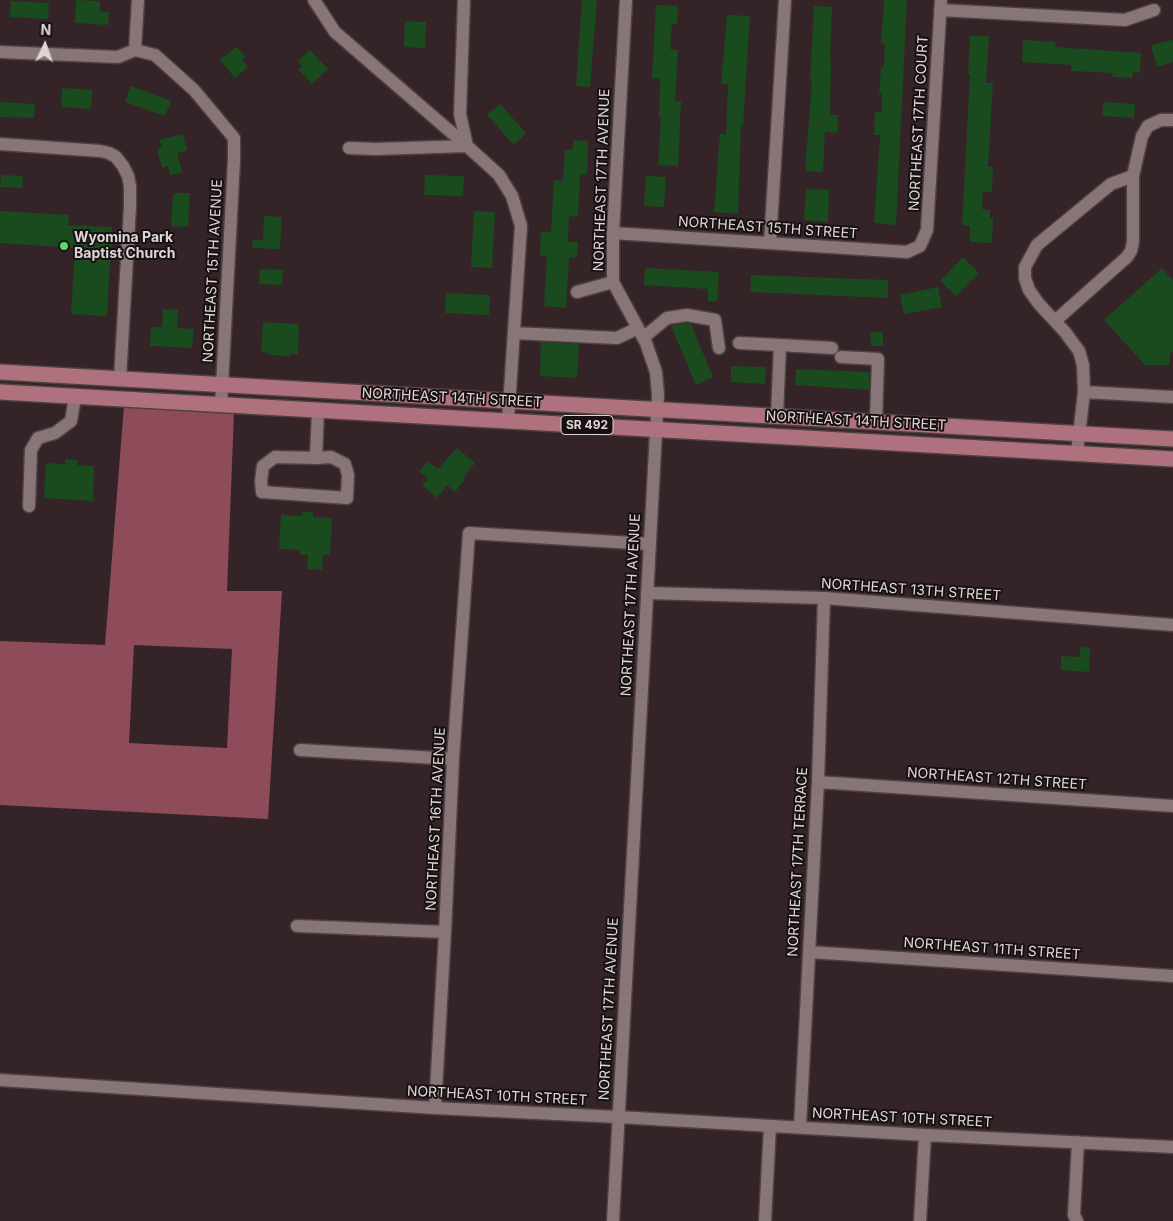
<!DOCTYPE html>
<html>
<head>
<meta charset="utf-8">
<style>
	body { margin:0 }
	#map { position:relative; width:1173px; height:1221px; overflow:hidden; background:#342427; font-family:Inter,sans-serif }
	canvas { display:block }
	.north { position:absolute; left:20px; top:20px; width:50px; height:50px; -webkit-text-stroke:4px #171011; paint-order:stroke; rotate:3deg; font-size:14px; font-weight:700; line-height:20px; text-align:center; color:#e0d5d6 }
	.north::after { content:''; display:block; margin:auto; width:18px; height:22px; background:#e0d5d6; clip-path:polygon(50% 0,100% 100%,50% 72%,0 100%) }
</style>
</head>
<body>
<div id="map">
<canvas width="1173" height="1221"></canvas>
<div class="north">N</div>
</div>
<script>
const context = document.querySelector('canvas').getContext('2d');
context.lineJoin = 'round';
function paint(path, color) { context.fillStyle = color; context.fill(path, 'evenodd'); }
const toPath = rows => new Path2D(rows.map(r => 'M' + r).join(''));
function stroke(path, color, width, dash) { context.strokeStyle = color; context.lineWidth = width; context.lineCap = dash ? 'butt' : 'round'; context.setLineDash(dash || []); context.stroke(path); }
function label(font, color, halo, rows, align = 'center') {
  context.font = font + ' Inter,sans-serif'; context.lineWidth = 4; context.setLineDash([]); context.textBaseline = 'middle'; context.strokeStyle = halo; context.fillStyle = color; for (const [text, x, y, turn = 0] of rows) {
    context.save(); context.translate(x, y); context.rotate((+turn || 0) * Math.PI / 180); context.textAlign = isNaN(turn) ? turn : align; if (halo) context.strokeText(text, 0, 0); context.fillText(text, 0, 0); context.restore();
  }
}
const forest = toPath([
	[124,406,234,412,227,591,282,591,268,819,0,805,0,641,105,645],
	[134,645,232,649,227,748,129,743]
]);
const building = toPath([
	[76,0,100,1,100,11,109,12,108,25,75,23],
	[582,0,597,0,590,87,576,86],
	[884,0,907,0,896,225,874,223,880,135,874,135,875,112,882,112,882,93,879,93,881,67,884,67,885,44,881,43],
	[11,1,49,3,48,19,10,17],
	[656,5,678,6,677,25,672,24,670,49,678,50,675,101,681,101,678,166,658,165,661,118,659,118,660,79,652,78],
	[814,6,832,7,830,58,831,58,830,115,838,115,837,133,825,132,823,172,805,171,812,81,810,81],
	[727,15,750,16,743,125,741,125,738,214,714,212,720,134,726,134,728,84,721,84],
	[405,21,426,22,425,48,404,47],
	[970,36,989,36,986,83,993,83,988,167,993,167,992,192,983,192,982,209,990,210,990,218,993,218,992,243,970,242,970,226,962,225,970,74,968,74],
	[1023,40,1056,42,1055,47,1141,53,1140,73,1133,72,1132,78,1112,77,1113,73,1071,71,1071,65,1022,62],
	[1173,40,1173,62,1157,67,1151,45],
	[236,47,246,57,242,60,248,67,235,78,220,60],
	[310,50,328,69,312,84,298,69,302,66,298,61],
	[131,86,171,101,165,116,125,102],
	[62,88,92,90,91,109,61,107],
	[0,102,35,104,34,118,0,117],
	[1103,102,1135,104,1134,118,1102,116],
	[500,104,526,133,514,145,487,115],
	[183,134,187,150,177,153,182,172,170,175,168,166,162,168,157,149,162,148,159,140],
	[573,140,588,141,587,175,580,174,578,217,569,216,568,242,578,242,577,258,569,258,566,308,544,306,547,257,540,256,541,232,551,232,554,180,563,181,565,150,573,150],
	[1,175,23,176,22,188,0,187],
	[425,175,464,176,463,196,424,195],
	[646,176,666,177,664,207,644,206],
	[806,189,829,190,828,222,804,220],
	[173,193,190,193,188,227,171,226],
	[0,211,69,215,68,225,112,227,107,316,71,314,75,248,0,243],
	[474,211,495,212,492,268,471,267],
	[264,216,282,217,280,249,252,248,253,239,263,240],
	[963,257,979,273,956,296,940,281],
	[645,268,719,272,717,301,708,301,708,289,644,285],
	[1162,268,1173,280,1173,352,1170,353,1169,365,1145,365,1104,320],
	[260,269,283,270,282,285,259,284],
	[751,275,888,280,888,298,750,292],
	[938,287,942,307,904,314,900,295],
	[446,293,490,295,489,315,445,313],
	[163,309,178,310,177,328,194,329,192,348,150,346,151,327,162,327],
	[263,322,299,324,298,354,290,354,290,356,269,355,269,353,261,352],
	[687,323,691,324,713,377,696,385,671,326],
	[870,332,883,332,883,346,871,346],
	[541,342,579,344,577,378,540,376],
	[731,366,766,367,765,384,731,382],
	[796,369,869,372,869,390,795,385],
	[457,448,475,463,463,478,465,479,455,492,447,485,437,498,422,485,428,479,419,471,428,461,438,469],
	[65,459,77,460,77,465,94,466,93,501,44,498,46,463,65,464],
	[302,512,313,512,313,517,332,518,330,555,323,555,322,570,307,569,308,555,300,555,300,550,279,549,281,515,302,516],
	[1080,647,1090,648,1089,672,1061,670,1061,656,1080,657]
]);
const minor = toPath([
	[314,0,335,32,467,146],
	[464,0,460,114,467,146,499,175,512,196,521,226,508,421],
	[940,10,1125,20,1154,10],
	[135,50,138,0],
	[0,52,118,57,135,50,155,55,194,90,234,138,234,160,221,405],
	[0,144,100,151,109,153,116,157,123,166,128,176,130,186,130,207,120,379],
	[349,148,376,149,467,146],
	[613,233,907,252,920,246,927,230,941,0],
	[770,243,785,0],
	[577,292,613,282],
	[1055,321,1127,257,1131,251,1133,242,1133,176],
	[514,333,617,338,638,328],
	[643,338,667,318,687,315,715,320,719,348],
	[739,343,780,345,777,416],
	[780,345,832,348],
	[841,357,878,359,876,422],
	[1084,392,1173,397],
	[1077,453,1084,392,1083,365,1079,351,1065,332,1039,304,1029,290,1025,278,1025,267,1037,245,1111,184,1133,176,1142,136,1148,126,1161,120,1173,120],
	[316,458,275,457,263,466,261,481,262,492,347,498,348,475,345,464,331,457,316,458,318,410],
	[29,506,31,450,38,438,55,433,71,421,75,397],
	[647,593,824,598,1173,625],
	[300,750,453,759],
	[818,782,1173,806],
	[297,926,445,932],
	[809,952,1173,976],
	[0,1080,435,1108,618,1117,925,1135,1173,1147],
	[435,1108,445,932,453,759,469,533,649,544],
	[800,1127,818,782,824,598],
	[613,1221,658,395,656,372,646,343,613,282,613,233,626,0],
	[765,1221,770,1126],
	[920,1221,925,1135],
	[1077,1221,1074,1215,1078,1142]
]);
const major = toPath([
	[0,372,1173,439],
	[0,392,1173,459]
]);
const markers = [
	[64,246,5,"#5fd56b"]
];
const shields = [
	[587,425,52]
];
const shieldNames = [
	["SR 492",587,425]
];
const streetNames = [
	["NORTHEAST 17TH COURT",919,123,-87],
	["NORTHEAST 17TH AVENUE",602,180,-88],
	["NORTHEAST 15TH STREET",768,228,4],
	["NORTHEAST 15TH AVENUE",213,271,-87],
	["NORTHEAST 14TH STREET",452,398,3],
	["NORTHEAST 14TH STREET",856,421,3],
	["NORTHEAST 13TH STREET",911,590,4],
	["NORTHEAST 17TH AVENUE",631,605,-87],
	["NORTHEAST 12TH STREET",997,779,4],
	["NORTHEAST 16TH AVENUE",436,819,-87],
	["NORTHEAST 17TH TERRACE",798,862,-87],
	["NORTHEAST 11TH STREET",992,949,4],
	["NORTHEAST 17TH AVENUE",609,1009,-87],
	["NORTHEAST 10TH STREET",497,1096,3],
	["NORTHEAST 10TH STREET",902,1118,3]
];
const poiNames = [
	["Wyomina Park",74,238],
	["Baptist Church",74,254]
];
paint(forest, '#8e4c5a');
paint(building, '#194b1f');
stroke(minor, '#4e4143', 15);
stroke(major, '#4e4143', 18);
stroke(minor, '#887578', 12);
stroke(major, '#b0717e', 15);
for (const [x, y, r, color] of markers) { const dot = new Path2D(); dot.arc(x, y, r, 0, 2 * Math.PI); context.fillStyle = color; context.fill(dot); stroke(dot, '#171011', 2); }
for (const [x, y, w] of shields) { const box = new Path2D(); box.roundRect(x - w / 2, y - 9.5, w, 19, 4); context.fillStyle = '#171011'; context.fill(box); stroke(box, '#e0d5d6', 1); }
label('bold 12px', '#e0d5d6', null, shieldNames);
label('14px', '#e0d5d6', '#171011', streetNames);
label('bold 14px', '#e0d5d6', '#171011', poiNames, 'left');
</script>
</body>
</html>
